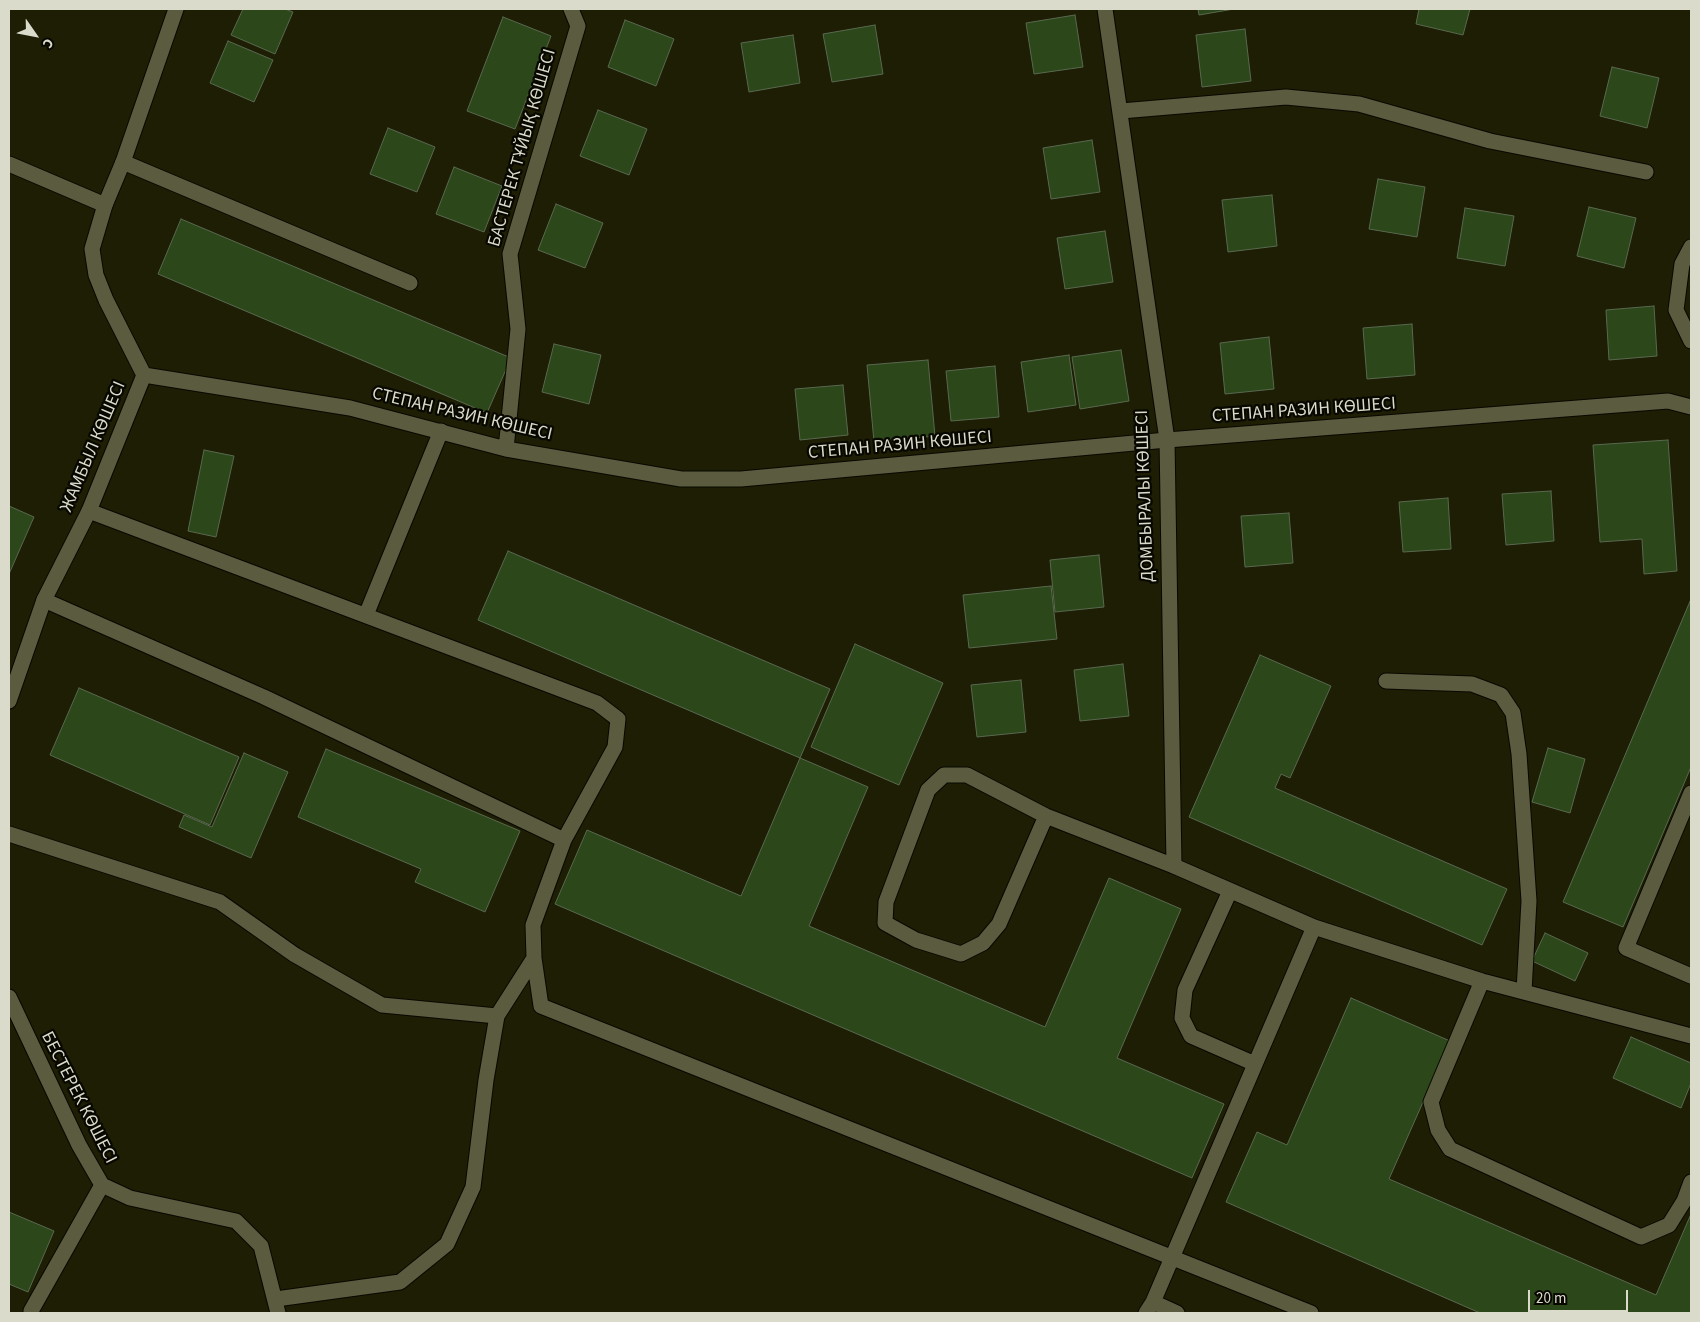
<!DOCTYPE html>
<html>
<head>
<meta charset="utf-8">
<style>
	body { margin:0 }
	#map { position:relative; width:1700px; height:1322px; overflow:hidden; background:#1e1e04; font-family:"Source Sans 3",sans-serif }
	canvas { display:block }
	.frame { position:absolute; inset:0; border:10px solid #dadbcb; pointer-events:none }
	.north { position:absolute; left:10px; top:10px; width:50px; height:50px; -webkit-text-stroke:4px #080801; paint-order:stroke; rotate:123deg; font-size:14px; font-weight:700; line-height:20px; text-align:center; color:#dadbcb }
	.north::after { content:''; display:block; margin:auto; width:18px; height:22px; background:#dadbcb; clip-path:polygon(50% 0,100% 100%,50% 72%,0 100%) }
	.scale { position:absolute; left:1528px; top:1290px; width:100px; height:22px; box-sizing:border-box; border:2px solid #dadbcb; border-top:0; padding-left:6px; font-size:15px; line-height:18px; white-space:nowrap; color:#dadbcb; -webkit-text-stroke:4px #080801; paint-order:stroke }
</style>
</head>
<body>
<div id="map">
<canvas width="1700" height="1322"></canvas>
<div class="frame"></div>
<div class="north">С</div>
<div class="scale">20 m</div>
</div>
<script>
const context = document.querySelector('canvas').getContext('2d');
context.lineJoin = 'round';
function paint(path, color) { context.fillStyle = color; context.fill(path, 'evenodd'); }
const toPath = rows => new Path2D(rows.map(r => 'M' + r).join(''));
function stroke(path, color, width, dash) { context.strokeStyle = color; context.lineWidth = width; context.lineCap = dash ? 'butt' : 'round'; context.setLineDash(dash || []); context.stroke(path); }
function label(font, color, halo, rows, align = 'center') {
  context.font = font + ' "Source Sans 3",sans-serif'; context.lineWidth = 4.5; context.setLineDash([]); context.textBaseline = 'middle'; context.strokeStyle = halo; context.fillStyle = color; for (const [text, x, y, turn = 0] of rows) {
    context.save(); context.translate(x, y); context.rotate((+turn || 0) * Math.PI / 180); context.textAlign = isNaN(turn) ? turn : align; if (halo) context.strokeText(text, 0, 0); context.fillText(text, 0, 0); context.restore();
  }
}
const building = toPath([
	[243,9,285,9,293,12,275,54,231,35,243,9],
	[1198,9,1234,9,1199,15,1198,9],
	[1419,9,1470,9,1463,35,1416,24,1419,9],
	[1075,15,1083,67,1034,74,1026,23,1075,15],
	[503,17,551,36,515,129,467,111,503,17],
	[625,20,674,39,656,86,608,67,625,20],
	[875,25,883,74,832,82,823,34,875,25],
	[1245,29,1251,81,1202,87,1196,35,1245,29],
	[793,35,800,83,749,92,741,43,793,35],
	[228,41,273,60,254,102,210,83,228,41],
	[1612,67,1659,78,1647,128,1600,116,1612,67],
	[598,110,647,129,629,175,580,156,598,110],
	[388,128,435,147,417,192,370,174,388,128],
	[1092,140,1100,192,1051,199,1043,148,1092,140],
	[454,167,502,186,484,232,436,214,454,167],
	[1378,179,1425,187,1417,237,1369,229,1378,179],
	[1272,195,1277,246,1228,252,1222,200,1272,195],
	[556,204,603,223,585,268,538,250,556,204],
	[1589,207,1636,218,1624,268,1577,256,1589,207],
	[1465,208,1514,216,1505,266,1457,258,1465,208],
	[181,219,511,358,487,413,158,274,181,219],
	[1105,231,1113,282,1065,289,1057,238,1105,231],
	[1654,306,1657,356,1609,360,1606,310,1654,306],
	[1412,324,1415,375,1367,379,1363,328,1412,324],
	[1269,337,1274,389,1225,394,1220,343,1269,337],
	[554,344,601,355,589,404,542,392,554,344],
	[1121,350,1129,401,1080,409,1072,357,1121,350],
	[1069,355,1076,405,1028,412,1021,362,1069,355],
	[928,360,935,436,874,442,867,365,928,360],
	[995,366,999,417,951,421,946,371,995,366],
	[843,385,848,435,800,440,795,389,843,385],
	[1668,440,1677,571,1644,574,1642,539,1600,542,1593,445,1668,440],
	[204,450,234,456,216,537,188,531,204,450],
	[1551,491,1554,541,1506,545,1502,494,1551,491],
	[1448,498,1451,549,1403,552,1399,502,1448,498],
	[9,506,34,517,9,574,9,506],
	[1289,513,1293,563,1245,567,1241,516,1289,513],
	[508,551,830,689,800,758,478,620,508,551],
	[1099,555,1104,607,1055,612,1050,560,1099,555],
	[1051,586,1057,639,969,648,963,595,1051,586],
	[1691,599,1691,767,1623,927,1563,902,1691,599],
	[855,644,943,683,899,785,811,747,855,644],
	[1260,655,1331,686,1290,778,1281,774,1275,788,1507,889,1482,945,1189,817,1260,655],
	[1123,664,1129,716,1080,721,1074,670,1123,664],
	[1021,680,1026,732,977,737,971,685,1021,680],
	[79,688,239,757,210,825,50,755,79,688],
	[1548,748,1585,759,1570,813,1532,802,1548,748],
	[326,749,520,831,485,912,415,882,421,869,298,817,326,749],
	[244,753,288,772,251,858,179,827,184,815,212,827,244,753],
	[800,758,868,787,809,926,1045,1027,1109,878,1181,909,1117,1058,1224,1104,1192,1178,555,904,587,830,741,896,800,758],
	[1545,933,1588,953,1575,981,1532,961,1545,933],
	[1351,998,1450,1041,1389,1179,1656,1295,1691,1214,1691,1313,1480,1313,1226,1202,1257,1132,1287,1145,1351,998],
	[1631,1037,1691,1063,1691,1083,1681,1108,1613,1078,1631,1037],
	[9,1212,54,1231,28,1292,9,1284,9,1212]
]);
const lane = toPath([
	[1121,111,1286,97,1359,104,1490,141,1646,172],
	[123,162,410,283],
	[9,164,105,205],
	[1691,247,1682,264,1676,310,1691,341],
	[89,511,597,703,618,719,615,747,564,840,533,925,534,958,541,1006,1311,1313],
	[44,600,264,697,564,840],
	[366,615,441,431],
	[1386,681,1472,684,1501,695,1513,713,1519,754,1529,901,1524,991],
	[1691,793,1626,948,1691,976],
	[1046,816,999,924,983,943,961,954,916,940,885,923,886,902,928,790,944,775,967,775,1046,816,1174,866,1314,927],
	[9,834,220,902,295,955,382,1005,497,1016],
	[1230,891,1185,990,1182,1018,1191,1036,1255,1064],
	[1482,981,1431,1102,1438,1130,1450,1149,1641,1237,1669,1225,1684,1201,1691,1182],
	[276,1299,400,1282,447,1244,473,1187,486,1080,497,1016,534,958],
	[1153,1302,1177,1313],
	[1146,1313,1153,1302,1314,927,1482,981,1691,1036]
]);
const street = toPath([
	[1105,9,1167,440,1174,866],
	[144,375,350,408,506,449,681,479,741,479,1167,440,1668,401,1691,407],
	[506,449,518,329,510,254,578,26,571,9],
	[9,701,44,600,89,511,144,375,106,300,96,275,92,249,105,205,123,162,176,9],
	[9,997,79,1145,102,1185,130,1198,236,1221,261,1246,278,1313],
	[31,1311,102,1185]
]);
const streetNames = [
	["БАСТЕРЕК ТҰЙЫҚ КӨШЕСІ",523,148,-74],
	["СТЕПАН РАЗИН КӨШЕСІ",1304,411,-4],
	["СТЕПАН РАЗИН КӨШЕСІ",462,415,13],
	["СТЕПАН РАЗИН КӨШЕСІ",900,446,-5],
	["ЖАМБЫЛ КӨШЕСІ",94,447,-67],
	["ДОМБЫРАЛЫ КӨШЕСІ",1146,496,-92],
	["БЕСТЕРЕК КӨШЕСІ",78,1098,63]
];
paint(building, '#2c4719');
stroke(building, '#596950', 1);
stroke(lane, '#080800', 17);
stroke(street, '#080800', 17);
stroke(lane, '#5b5b3f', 15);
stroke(street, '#5b5b3f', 15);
label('18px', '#dadbcb', '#080801', streetNames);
</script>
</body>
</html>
